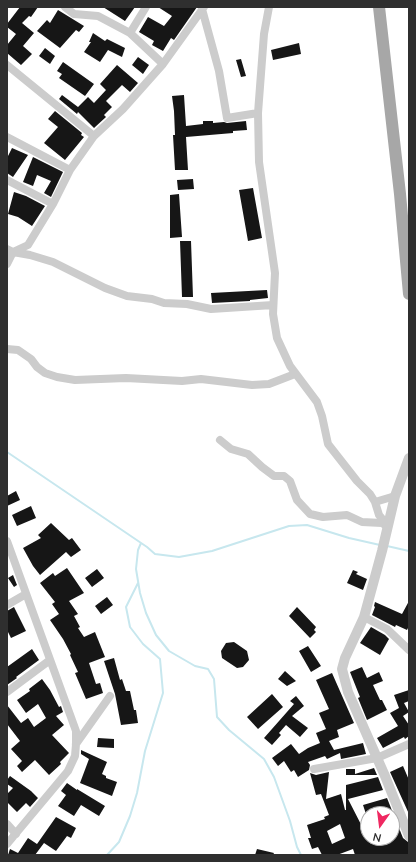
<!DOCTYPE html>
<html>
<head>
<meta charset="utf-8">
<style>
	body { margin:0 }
	#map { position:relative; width:416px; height:862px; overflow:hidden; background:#fff; font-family:"Nunito Sans",sans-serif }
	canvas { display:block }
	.frame { position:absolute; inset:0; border:8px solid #2f2f2f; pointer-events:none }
	.north { position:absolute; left:360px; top:806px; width:40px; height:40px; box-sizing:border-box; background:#fff; border:1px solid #acacac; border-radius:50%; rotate:194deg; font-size:11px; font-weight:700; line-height:16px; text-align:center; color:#2f2f2f }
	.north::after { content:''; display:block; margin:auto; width:14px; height:18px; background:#ef2861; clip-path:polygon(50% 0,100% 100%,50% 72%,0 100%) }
</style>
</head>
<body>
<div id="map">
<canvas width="416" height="862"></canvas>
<div class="frame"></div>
<div class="north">N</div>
</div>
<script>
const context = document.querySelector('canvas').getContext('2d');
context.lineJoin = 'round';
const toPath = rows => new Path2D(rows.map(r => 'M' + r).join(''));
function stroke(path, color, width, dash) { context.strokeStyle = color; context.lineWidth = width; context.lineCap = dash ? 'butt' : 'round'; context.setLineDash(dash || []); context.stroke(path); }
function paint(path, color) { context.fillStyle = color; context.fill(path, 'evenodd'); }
const stream = toPath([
	[7,452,147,547,155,554,179,557,212,551,289,526,307,525,349,538,380,545],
	[141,543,138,550,136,569,140,593,146,613,156,635,169,651,195,666,208,669,214,679,217,717,229,730,264,759,274,777,290,821,297,847,301,855],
	[387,546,409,551],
	[107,855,119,842,130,816,137,793,145,751,163,693,160,659,143,644,130,627,126,607,138,583]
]);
const building = toPath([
	[20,7,38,7,31,17,29,16,22,23,34,33,23,46,32,54,21,65,7,53,7,45,16,34,7,27,7,24],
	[103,7,135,7,125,21],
	[158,7,197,7,174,40,171,38,163,51,152,45,154,41,139,32,148,17,164,26,172,16],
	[58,10,84,26,79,32,76,30,60,48,37,31,47,20,50,23],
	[93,33,105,41,107,39,125,48,122,57,108,50,100,62,84,52,91,42,89,42],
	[299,43,301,54,273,60,271,50],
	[45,48,55,56,50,64,39,56],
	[138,57,149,65,143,74,132,65],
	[241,59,246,76,241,77,236,60],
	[63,62,94,84,85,96,59,78,62,74,57,71],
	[117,65,138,83,130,92,122,85,106,101,112,107,104,115,106,117,94,128,78,112,77,114,59,99,62,95,78,107,88,97,94,103,106,90,100,84],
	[184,95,186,126,203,124,203,121,213,121,213,123,224,122,227,123,246,121,247,130,233,131,233,133,186,137,188,170,175,170,173,135,175,135,174,111,172,96],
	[55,111,82,133,81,135,84,137,65,160,44,143,58,127,48,119],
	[12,148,28,155,13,177,7,173,7,158],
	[33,157,63,172,51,197,44,193,51,181,37,175,33,186,23,182],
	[193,179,194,189,178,190,177,180],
	[253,188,262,238,248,241,239,190],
	[14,192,26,196,45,206,32,226,18,217,8,214],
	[179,194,182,237,170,238,170,195],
	[180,241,191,241,193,297,182,297],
	[267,290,268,298,250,300,250,301,212,303,211,293],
	[16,491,20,500,7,506,7,496],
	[31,506,36,518,17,526,12,515],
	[51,523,69,540,72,538,81,550,71,557,66,552,40,575,33,566,23,548,41,538,38,535],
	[67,568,84,593,69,601,78,614,74,616,80,627,78,628,84,637,95,632,105,657,89,663,96,684,100,683,103,693,86,699,75,673,78,672,70,655,71,654,63,639,50,620,59,614,52,604,55,602,40,583,53,573,55,576],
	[97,569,104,578,92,587,85,578],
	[353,570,358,572,356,574,367,579,363,590,347,583],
	[13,575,17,585,14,587,8,578],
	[107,597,113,605,101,614,95,606],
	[409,601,409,626,407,630,396,625,395,627,372,615,375,607,374,606,375,602,402,614],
	[14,607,26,631,11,638,7,630,7,611],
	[297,607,316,627,314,630,316,632,310,638,289,616],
	[371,627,385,635,389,639,380,655,360,643],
	[234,642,247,651,249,660,243,667,237,668,222,658,221,651,226,643],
	[308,646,321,666,311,672,299,651],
	[32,649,39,660,16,677,17,678,7,685,7,667],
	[114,658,120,680,122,679,126,691,130,691,134,710,136,710,138,723,121,725,115,694,104,661],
	[362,667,367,678,379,672,383,681,373,685,380,700,382,700,387,710,367,720,358,698,360,697,350,672],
	[285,671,296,681,287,686,278,679],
	[332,673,354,723,337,730,339,737,329,741,334,750,363,743,366,754,341,759,340,753,327,759,325,756,308,762,310,765,309,770,298,777,294,770,291,772,284,761,278,766,272,758,291,744,299,754,308,748,320,743,316,733,326,729,319,713,329,709,316,680],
	[42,679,50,690,59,707,61,706,63,712,56,716,64,725,52,735,69,753,60,762,61,764,49,775,35,760,22,772,17,766,22,761,11,749,20,741,7,724,7,705,21,723,28,718,34,727,46,718,38,704,26,713,17,700,30,691,29,689],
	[409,690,409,701,404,703,409,712,403,716,409,725,409,736,405,739,404,737,383,748,377,738,398,726,390,713,399,708,394,695],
	[272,694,283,707,258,729,247,717],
	[296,696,304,706,292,716,308,728,300,737,286,725,279,733,281,735,272,745,264,738,294,704,290,701],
	[98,738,114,739,114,748,97,747],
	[81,750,107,762,102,774,106,776,106,778,117,782,112,796,80,783,89,759,81,754],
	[403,766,409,780,409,814,390,772],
	[374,768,377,775,346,775,346,769,355,769,355,774],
	[329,772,326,799,341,794,345,810,346,810,346,785,378,777,383,790,348,799,371,844,375,843,373,838,392,838,392,814,366,814,363,805,387,798,403,838,408,842,409,855,355,855,353,849,337,855,322,855,318,847,312,849,308,838,311,838,307,825,325,819,324,817,329,815,321,794,316,795,310,773,316,775],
	[340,824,345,838,332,844,327,831],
	[10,776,31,791,38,798,30,807,26,803,17,812,7,802,7,794,13,788,7,784,7,780],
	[67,783,77,790,77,789,105,806,99,816,81,805,74,816,58,806,66,795,61,791],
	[56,817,76,828,71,838,67,836,56,851,44,843,35,855,8,855,10,849,18,853,28,838,37,844],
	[257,849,274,853,273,855,255,855]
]);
const minor = toPath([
	[65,7,74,14,98,16,130,33,163,64],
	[269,7,264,34,258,113,259,162,275,273,273,314,277,338,290,366,317,402,322,416,328,444,357,481,370,494,375,502,379,515,384,521,389,520],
	[202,9,219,71,227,118,258,113],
	[130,33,146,7],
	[7,65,94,136],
	[7,137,70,170],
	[7,180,53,204],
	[7,249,13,252,28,245,53,204,70,170,94,136,123,109,163,64,204,7],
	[7,264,13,252,30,255,53,262,105,288,127,296,152,299,164,303,187,304,211,309,273,305],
	[7,349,18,350,31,359,37,367,45,373,57,377,75,380,126,378,182,381,201,379,252,385,269,384,295,374],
	[220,440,231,449,248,454,262,467,274,476,284,476,290,481,297,500,310,514,323,517,347,515,362,522,382,523,387,526],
	[375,502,395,496],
	[7,541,76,731,76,744,75,756,68,771,7,844],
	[7,605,26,594],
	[364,617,387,629,409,650],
	[7,692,50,660],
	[76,744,110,696],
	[314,769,377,758,409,744],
	[7,824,16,834]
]);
const tertiary = toPath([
	[409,458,395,496,382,551,364,617,345,658,342,669,348,692,385,776,409,836]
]);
const primary = toPath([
	[379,7,400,194,409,294]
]);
stroke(stream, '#c7e7ee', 2);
paint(building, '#161616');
stroke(minor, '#ccc', 8);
stroke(tertiary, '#ccc', 10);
stroke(primary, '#a7a7a7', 12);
</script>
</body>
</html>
